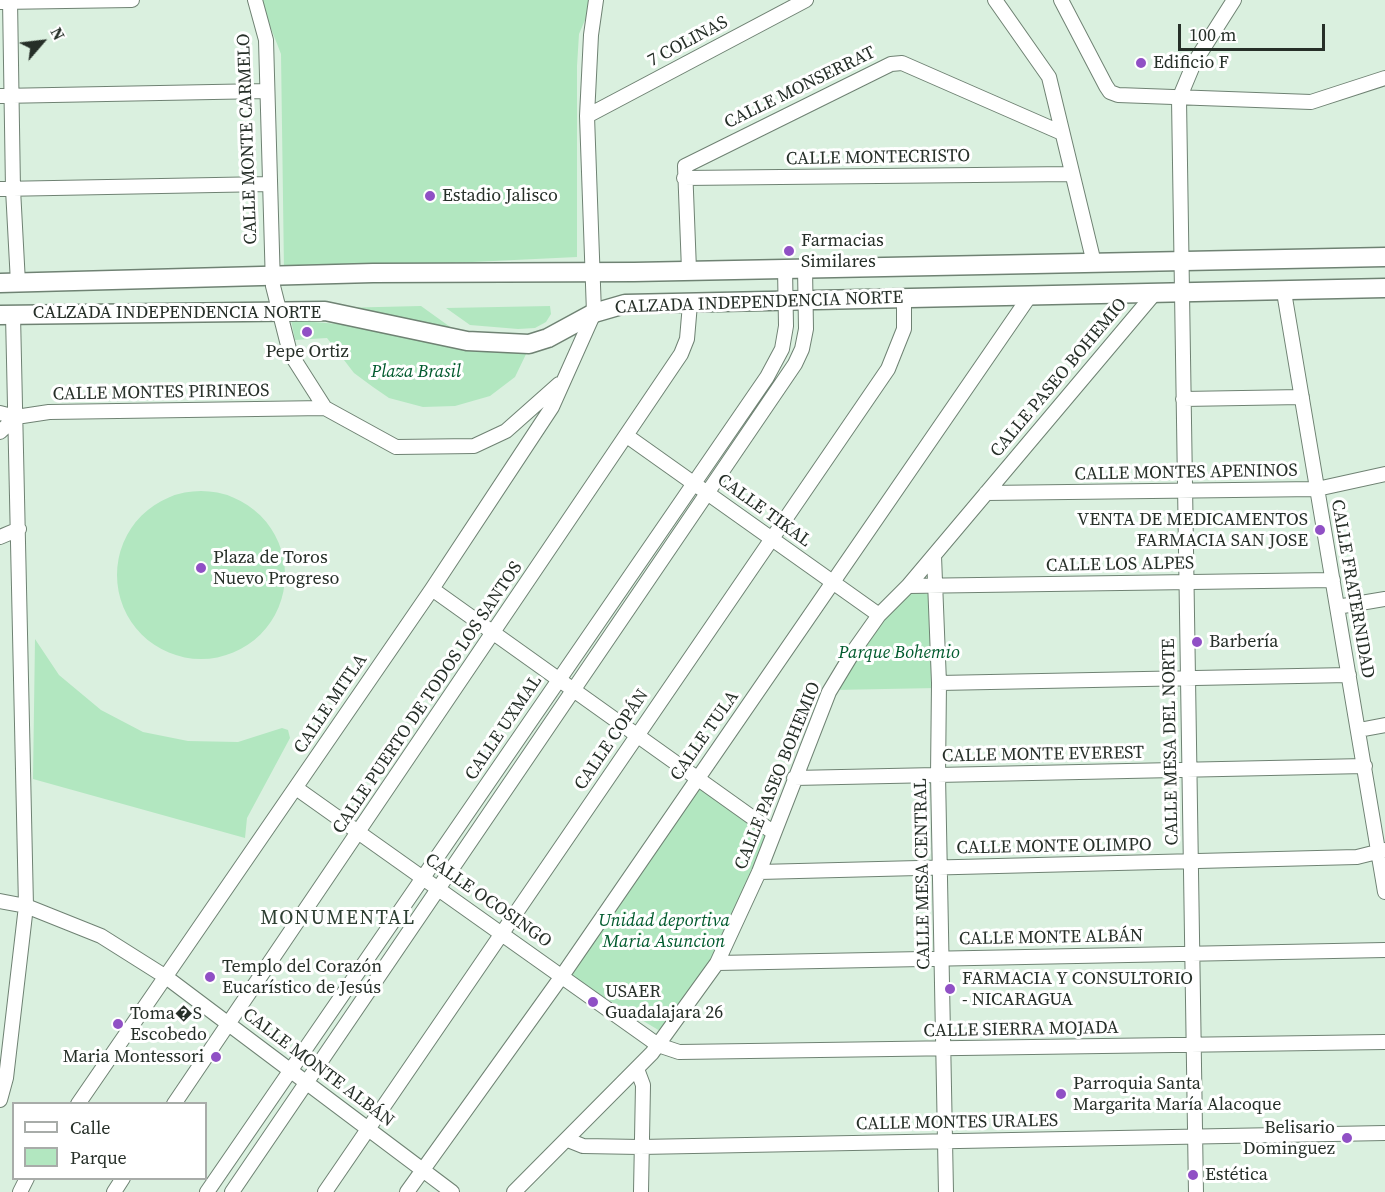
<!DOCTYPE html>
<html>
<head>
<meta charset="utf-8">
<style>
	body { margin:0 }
	#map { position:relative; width:1385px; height:1192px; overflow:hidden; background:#daf0df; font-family:"Source Serif 4",serif }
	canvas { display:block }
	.legend { position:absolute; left:12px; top:1102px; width:195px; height:78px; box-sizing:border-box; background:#fff; border:2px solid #a8aca9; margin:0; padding:8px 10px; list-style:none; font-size:18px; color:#262f28 }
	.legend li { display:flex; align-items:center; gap:12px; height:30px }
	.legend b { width:30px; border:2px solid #a8aca9 }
	.north { position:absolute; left:12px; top:12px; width:60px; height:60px; -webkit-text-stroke:4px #fff; paint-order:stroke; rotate:62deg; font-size:16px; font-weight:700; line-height:24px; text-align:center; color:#262f28 }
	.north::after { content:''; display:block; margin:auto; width:21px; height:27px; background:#262f28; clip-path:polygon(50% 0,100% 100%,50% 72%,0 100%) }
	.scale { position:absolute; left:1178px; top:24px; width:147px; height:27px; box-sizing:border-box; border:3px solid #262f28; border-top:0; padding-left:8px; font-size:18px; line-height:21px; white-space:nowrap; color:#262f28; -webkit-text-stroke:4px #fff; paint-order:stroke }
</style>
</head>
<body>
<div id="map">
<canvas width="1385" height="1192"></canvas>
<ul class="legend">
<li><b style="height:8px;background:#fff"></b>Calle</li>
<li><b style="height:16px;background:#b2e7c0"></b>Parque</li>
</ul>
<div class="north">N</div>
<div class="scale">100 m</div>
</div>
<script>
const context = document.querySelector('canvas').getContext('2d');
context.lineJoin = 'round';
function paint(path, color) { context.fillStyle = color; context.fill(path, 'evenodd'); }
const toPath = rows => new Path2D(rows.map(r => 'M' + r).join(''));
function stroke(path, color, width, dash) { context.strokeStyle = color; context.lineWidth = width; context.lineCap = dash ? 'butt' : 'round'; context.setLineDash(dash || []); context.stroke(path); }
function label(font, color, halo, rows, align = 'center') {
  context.font = font + ' "Source Serif 4",serif'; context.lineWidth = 6; context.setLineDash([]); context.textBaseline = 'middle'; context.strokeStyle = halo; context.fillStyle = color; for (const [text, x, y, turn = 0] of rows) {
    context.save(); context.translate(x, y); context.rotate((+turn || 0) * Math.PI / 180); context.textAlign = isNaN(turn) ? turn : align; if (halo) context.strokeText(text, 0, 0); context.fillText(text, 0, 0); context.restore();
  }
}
const green = toPath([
	[263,0,590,0,588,13,579,34,577,66,577,257,284,271,281,54,263,8],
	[421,306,460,334,337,308],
	[550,306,551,314,546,322,535,328,518,329,470,325,446,308],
	[291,320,349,325,488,352,528,350,515,377,490,396,455,406,423,407,389,398,373,387,354,373,327,338,295,340],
	'117 575a84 84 0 1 1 168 0a84 84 0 1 1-168 0Z',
	[911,589,930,595,937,688,833,690,861,645],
	[35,639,59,675,101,710,143,732,188,741,238,742,282,728,288,730,290,738,247,818,245,838,33,779],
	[698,787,767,837,711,960,660,1031,567,975]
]);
const minor = toPath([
	[10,0,13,189,18,283],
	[255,0,266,40,273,286,290,353,325,408,396,447,474,446,506,431,559,384],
	[995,0,1049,77,1094,263],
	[1061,0,1106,86,1110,92,1118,95,1311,102,1385,78],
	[0,2,132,0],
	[0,96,266,91],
	[587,116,806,0],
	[684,178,1072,174],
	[0,189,269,184],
	[689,270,685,166,891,64,902,63,1062,133],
	[1284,292,1385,892],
	[1183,399,1302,397],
	[0,413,16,417,49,412,325,408],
	[0,432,16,417],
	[627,436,879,615],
	[986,493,1317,489,1385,474],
	[0,537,19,529],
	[934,556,939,683,938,775,946,1192],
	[908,586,1333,580],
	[432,589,774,833],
	[1337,607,1385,599],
	[939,683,1349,675],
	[1359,730,1385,725],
	[794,778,1365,766],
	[296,788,658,1045,679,1052,1385,1042],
	[759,872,1357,857,1385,850],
	[0,901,26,906,101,936,166,977,452,1192],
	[717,963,1385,950],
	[637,1069,643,1085,641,1192],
	[0,1100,6,1078,26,906,13,315],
	[78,1104,432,589,552,407,594,313,587,116,591,35,596,0],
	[174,1104,681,354,687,339,690,304],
	[568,1140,583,1146,640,1147,1385,1133],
	[20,1192,27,1178],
	[114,1192,123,1178],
	[207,1192,767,377,782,349,786,326,785,268],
	[232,1192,795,364,802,349,806,329,805,268],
	[325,1192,888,369,904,329,904,298],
	[407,1192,562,976,1029,297],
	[514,1192,652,1053,717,963,759,872,829,692,855,649,879,615,908,586,1154,294],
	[1196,1192,1179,99,1194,63,1234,0]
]);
const major = toPath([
	[0,283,373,273,634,272,1385,257],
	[0,315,325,311,467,341,529,344,548,338,594,313,625,304,1385,288]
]);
const markers = [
	[1141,63,6,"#9050c5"],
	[430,196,6,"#9050c5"],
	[789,251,6,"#9050c5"],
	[307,332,6,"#9050c5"],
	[1320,530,6,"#9050c5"],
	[201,568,6,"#9050c5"],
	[1197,642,6,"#9050c5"],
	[210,977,6,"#9050c5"],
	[950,989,6,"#9050c5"],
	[593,1002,6,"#9050c5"],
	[118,1024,6,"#9050c5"],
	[216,1057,6,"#9050c5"],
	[1061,1094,6,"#9050c5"],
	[1347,1138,6,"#9050c5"],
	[1193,1175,6,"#9050c5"]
];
const streetNames = [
	["7 COLINAS",688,42,-28],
	["CALLE MONSERRAT",800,88,-26],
	["CALLE MONTE CARMELO",248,139,-92],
	["CALLE MONTECRISTO",878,158,-1],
	["CALZADA INDEPENDENCIA NORTE",759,303,-2],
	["CALZADA INDEPENDENCIA NORTE",177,313],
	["CALLE PASEO BOHEMIO",1059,378,-50],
	["CALLE MONTES PIRINEOS",161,393,-1],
	["CALLE MONTES APENINOS",1186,473,-1],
	["CALLE TIKAL",764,511,36],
	["CALLE LOS ALPES",1120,565,-1],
	["CALLE FRATERNIDAD",1352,589,80],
	["CALLE PUERTO DE TODOS LOS SANTOS",428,698,-56],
	["CALLE MITLA",331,704,-56],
	["CALLE UXMAL",504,728,-56],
	["CALLE TULA",705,736,-55],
	["CALLE COPÁN",612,740,-56],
	["CALLE MESA DEL NORTE",1171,742,-91],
	["CALLE MONTE EVEREST",1043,755,-1],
	["CALLE PASEO BOHEMIO",778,776,-68],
	["CALLE MONTE OLIMPO",1054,847,-1],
	["CALLE MESA CENTRAL",923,874,-91],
	["CALLE OCOSINGO",488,901,35],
	["CALLE MONTE ALBÁN",1051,938,-1],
	["CALLE SIERRA MOJADA",1021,1030,-1],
	["CALLE MONTE ALBÁN",318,1068,37],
	["CALLE MONTES URALES",957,1123,-1]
];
const poiNames = [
	["Edificio F",1153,63],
	["Estadio Jalisco",442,196],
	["Farmacias",801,241],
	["Similares",801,262],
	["Pepe Ortiz",307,352,"center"],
	["VENTA DE MEDICAMENTOS",1308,520,"right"],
	["FARMACIA SAN JOSE",1308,541,"right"],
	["Plaza de Toros",213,558],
	["Nuevo Progreso",213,579],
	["Barbería",1209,642],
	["Templo del Corazón",222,967],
	["Eucarístico de Jesús",222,988],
	["FARMACIA Y CONSULTORIO",962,979],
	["- NICARAGUA",962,1000],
	["USAER",605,992],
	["Guadalajara 26",605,1013],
	["Toma�S",130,1014],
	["Escobedo",130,1035],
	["Maria Montessori",204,1057,"right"],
	["Parroquia Santa",1073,1084],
	["Margarita María Alacoque",1073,1105],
	["Belisario",1335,1128,"right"],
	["Dominguez",1335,1149,"right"],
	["Estética",1205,1175]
];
const parkNames = [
	["Plaza Brasil",416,372],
	["Parque Bohemio",899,653],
	["Unidad deportiva",664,921],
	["Maria Asuncion",664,942]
];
const neighbourhoodNames = [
	["MONUMENTAL",338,919]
];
paint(green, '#b2e7c0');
stroke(minor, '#6f8273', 16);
stroke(major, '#6f8273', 21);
stroke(minor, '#fff', 14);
stroke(major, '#fff', 18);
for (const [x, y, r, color] of markers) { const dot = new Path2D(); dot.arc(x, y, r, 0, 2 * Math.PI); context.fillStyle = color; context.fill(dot); stroke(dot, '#fff', 2); }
label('18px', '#262f28', '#fff', streetNames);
label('18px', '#262f28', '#fff', poiNames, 'left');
label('italic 18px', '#005a2d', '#fff', parkNames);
context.letterSpacing = '1.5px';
label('20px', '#2d3e31', '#fff', neighbourhoodNames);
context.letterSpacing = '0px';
</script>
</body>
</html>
